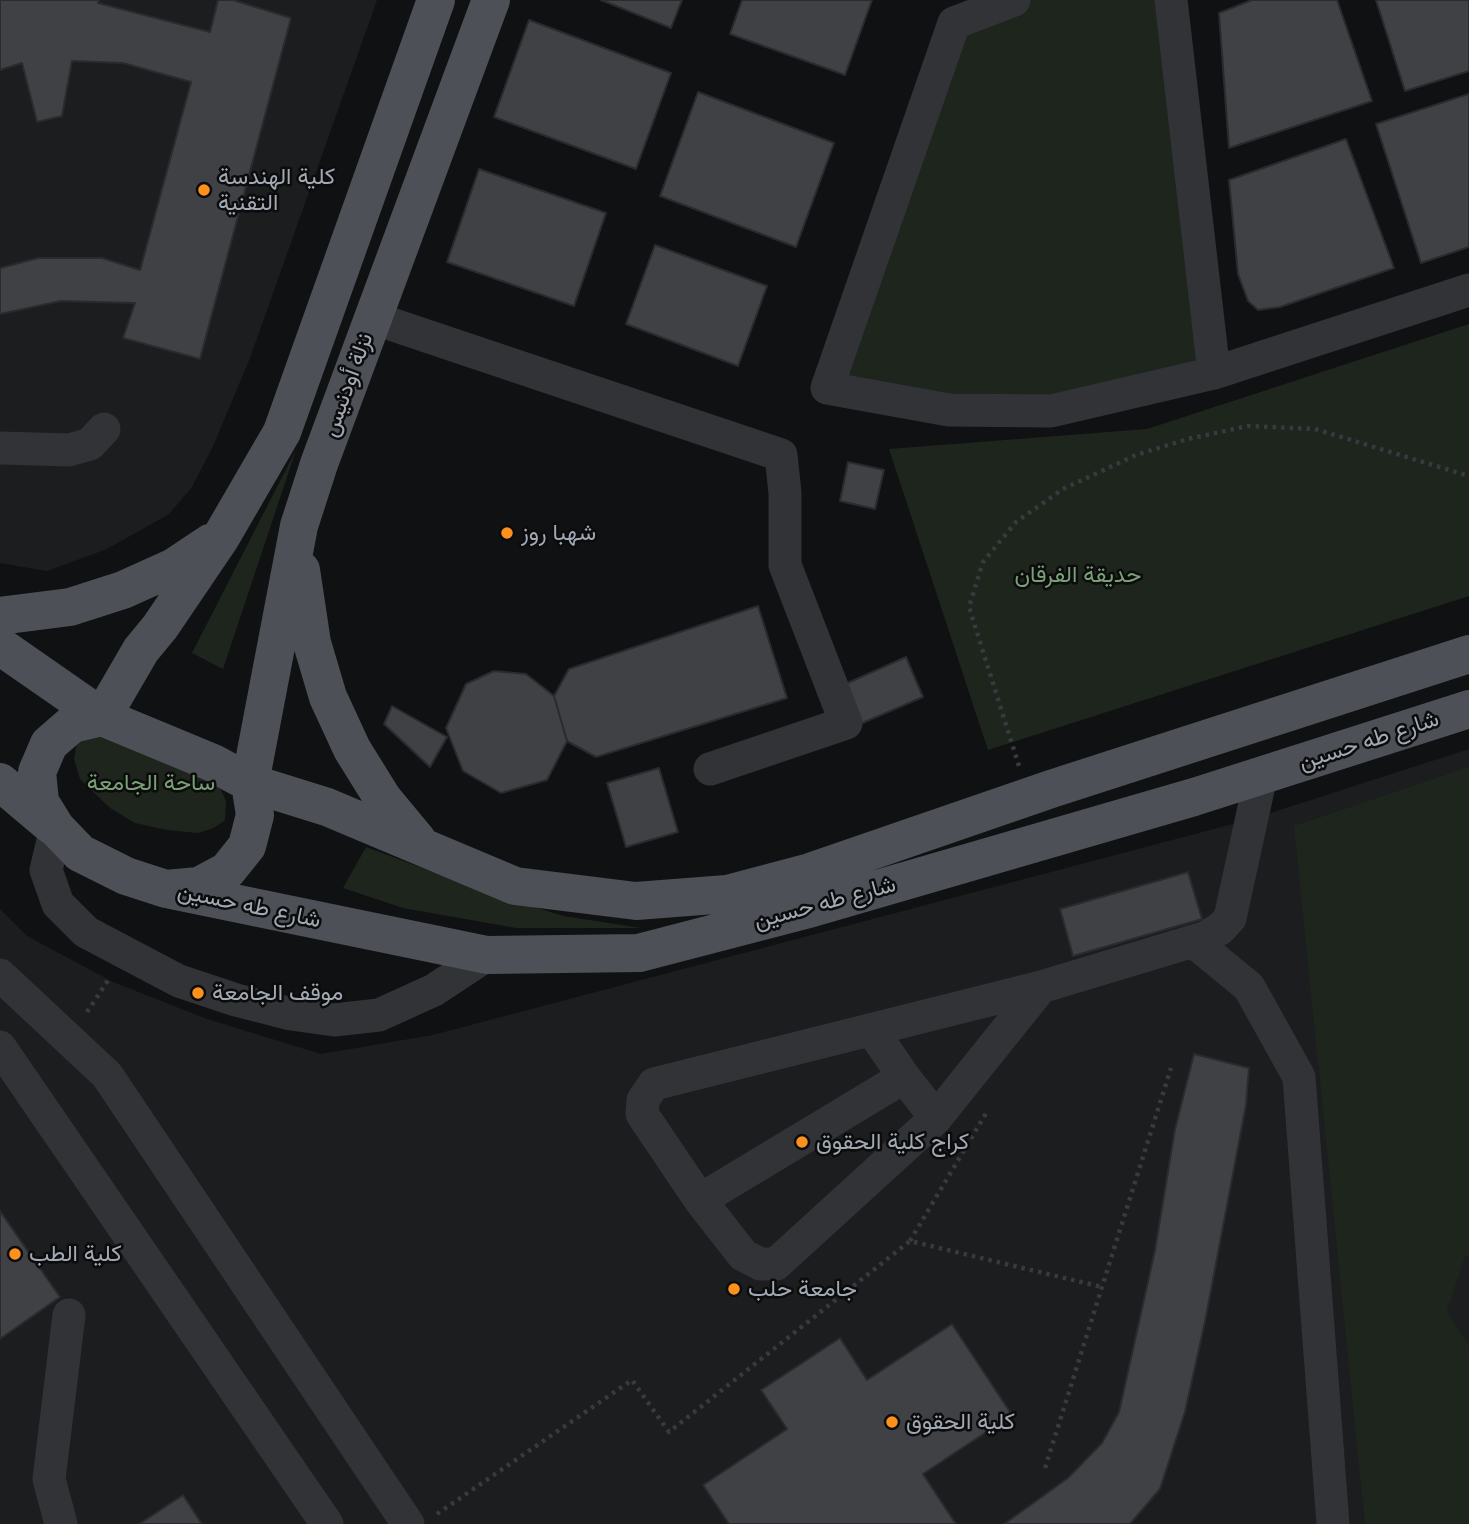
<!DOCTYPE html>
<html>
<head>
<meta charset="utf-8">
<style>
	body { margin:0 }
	canvas { display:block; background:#101112 }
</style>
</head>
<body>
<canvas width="1469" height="1524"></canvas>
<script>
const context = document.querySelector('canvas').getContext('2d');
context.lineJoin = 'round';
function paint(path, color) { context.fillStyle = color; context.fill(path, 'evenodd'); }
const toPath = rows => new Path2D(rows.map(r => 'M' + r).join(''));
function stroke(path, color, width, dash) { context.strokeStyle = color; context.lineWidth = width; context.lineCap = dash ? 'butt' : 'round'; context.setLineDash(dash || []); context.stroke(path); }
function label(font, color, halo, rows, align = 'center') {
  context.font = font + ' "Noto Sans",Vazirmatn,sans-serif'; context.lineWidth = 5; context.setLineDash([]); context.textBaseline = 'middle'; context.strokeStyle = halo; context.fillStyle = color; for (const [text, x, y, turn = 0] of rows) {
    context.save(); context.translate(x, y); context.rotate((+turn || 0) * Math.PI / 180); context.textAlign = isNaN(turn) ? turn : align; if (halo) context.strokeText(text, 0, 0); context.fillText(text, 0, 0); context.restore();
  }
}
const built = toPath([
	[0,0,377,0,250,358,213,446,192,487,169,514,107,549,47,571,0,563],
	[1469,749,1469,1524,0,1524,0,909,27,936,113,982,207,1019,321,1054,433,1035,1252,819]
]);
const green = toPath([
	[1014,0,1171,0,1214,373,1051,411,827,388,954,23],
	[1469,324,1469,596,988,750,889,449,1147,429],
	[296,450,223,669,192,653],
	[106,731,216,778,226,801,225,820,214,828,198,833,167,830,135,823,110,808,80,779,74,759,77,742],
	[1469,767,1469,1255,1465,1257,1447,1311,1469,1346,1469,1524,1365,1524,1294,826],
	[366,847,481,890,563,916,641,928,516,928,403,908,343,888]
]);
const building = toPath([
	[0,0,99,0,98,3,210,32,218,0,233,0,291,18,200,359,123,338,135,303,61,301,0,314,0,268,38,258,102,258,140,270,191,82,123,63,72,61,62,116,37,122,22,63,0,70,0,0],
	[601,0,682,0,671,28,601,0],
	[742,0,872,0,845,75,730,34,742,0],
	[1252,0,1337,0,1372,101,1229,148,1219,13,1252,0],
	[1376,0,1469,0,1469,71,1405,91,1376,0],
	[529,20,671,73,636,169,494,117,529,20],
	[698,92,834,143,796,247,660,196,698,92],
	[1469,94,1469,247,1421,263,1376,124,1469,94],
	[1346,139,1394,268,1280,307,1258,310,1248,301,1238,274,1229,180,1346,139],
	[479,169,606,213,574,306,447,262,479,169],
	[655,245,767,286,738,366,626,324,655,245],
	[848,462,884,470,875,509,840,501,848,462],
	[758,606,787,698,596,757,567,741,554,696,569,669,758,606],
	[906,657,923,697,860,724,843,685,906,657],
	[494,671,526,674,554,696,567,741,547,780,501,793,463,771,446,728,466,684,494,671],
	[392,706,447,737,430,767,384,724,392,706],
	[659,768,678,832,626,847,607,783,659,768],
	[1188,872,1202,919,1073,956,1060,909,1188,872],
	[1194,1054,1249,1068,1246,1105,1205,1322,1185,1412,1160,1489,1130,1524,1004,1524,1068,1478,1102,1443,1119,1412,1155,1250,1175,1129,1194,1054],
	[0,1211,60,1297,0,1339,0,1211],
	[952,1324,1012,1415,923,1474,956,1524,729,1524,703,1485,787,1429,761,1390,840,1338,867,1380,952,1324],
	[183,1495,202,1524,139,1524,183,1495]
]);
const path = toPath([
	[1019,766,969,607,983,562,1016,522,1063,489,1136,455,1188,439,1248,426,1315,429,1469,476],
	[87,1012,109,979],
	[910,1241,988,1110],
	[1045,1468,1171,1068],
	[437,1514,632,1380,669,1432,910,1241,1102,1287]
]);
const minor = toPath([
	[1014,0,954,23,827,388,949,410,1051,411,1214,373,1469,290],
	[1171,0,1214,373],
	[373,318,781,455,785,493,785,565,846,723,710,769],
	[0,448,69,450,90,444,104,429],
	[56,828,46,870,58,904,86,932,179,981,236,1000,291,1014,334,1020,379,1015,434,990,487,955],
	[1193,941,1249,987,1299,1077,1333,1524],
	[0,975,107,1075,408,1524],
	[1041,987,654,1084,643,1100,642,1114,700,1200,743,1255,760,1264,776,1264,936,1118,1041,987,1207,937,1221,928,1230,918,1261,776],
	[872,1030,904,1077],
	[0,1047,327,1524],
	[700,1200,904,1077,936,1118],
	[61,1524,49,1479,69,1315]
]);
const major = toPath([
	[301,570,312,643,328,697,352,749,383,799,417,840],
	[0,616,70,607,123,590,174,567,210,543],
	[0,646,102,717,213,763,250,783,327,807,515,886,636,901,727,894,810,872,1051,789,1469,654],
	[102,717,72,724,49,744,37,772,40,802,56,828,80,853,126,876,166,889,199,886,227,871,247,846,255,815,250,783,299,526,319,464,491,0],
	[102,717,141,650,160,627,221,537,282,432,436,0],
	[0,782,51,825],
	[166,889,487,955,639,953,812,908,1194,797,1469,709]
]);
const markers = [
	[204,190,7,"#fd911e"],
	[507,533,7,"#fd911e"],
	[198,993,7,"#fd911e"],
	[802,1142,7,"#fd911e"],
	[15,1254,7,"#fd911e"],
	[734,1289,7,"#fd911e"],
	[892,1422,7,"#fd911e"]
];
const poiNames = [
	["كلية الهندسة",218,177],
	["التقنية",218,203],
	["شهبا روز",521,533],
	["موقف الجامعة",212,993],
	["كراج كلية الحقوق",816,1142],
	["كلية الطب",29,1254],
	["جامعة حلب",748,1289],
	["كلية الحقوق",906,1422]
];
const streetNames = [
	["نزلة أودنيس",348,385,-70],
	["شارع طه حسين",1369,741,-18],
	["شارع طه حسين",825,903,-15],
	["شارع طه حسين",249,906,12]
];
const parkNames = [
	["حديقة الفرقان",1078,575],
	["ساحة الجامعة",151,783]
];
paint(built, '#1c1d1f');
paint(green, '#1d251d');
paint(building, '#3f4145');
stroke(building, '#2a2b2e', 2);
stroke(path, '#373a3e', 4.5, [3.5, 5]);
stroke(minor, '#313337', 33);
stroke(major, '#4d5157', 38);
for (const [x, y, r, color] of markers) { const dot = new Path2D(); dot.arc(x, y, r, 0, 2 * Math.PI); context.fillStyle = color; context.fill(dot); stroke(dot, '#0c0c0d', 2.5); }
label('23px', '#a1a9b4', '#0c0c0d', poiNames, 'left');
label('23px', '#a1a9b4', '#0c0c0d', streetNames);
label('23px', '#7aa076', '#0c0c0d', parkNames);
</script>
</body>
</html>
